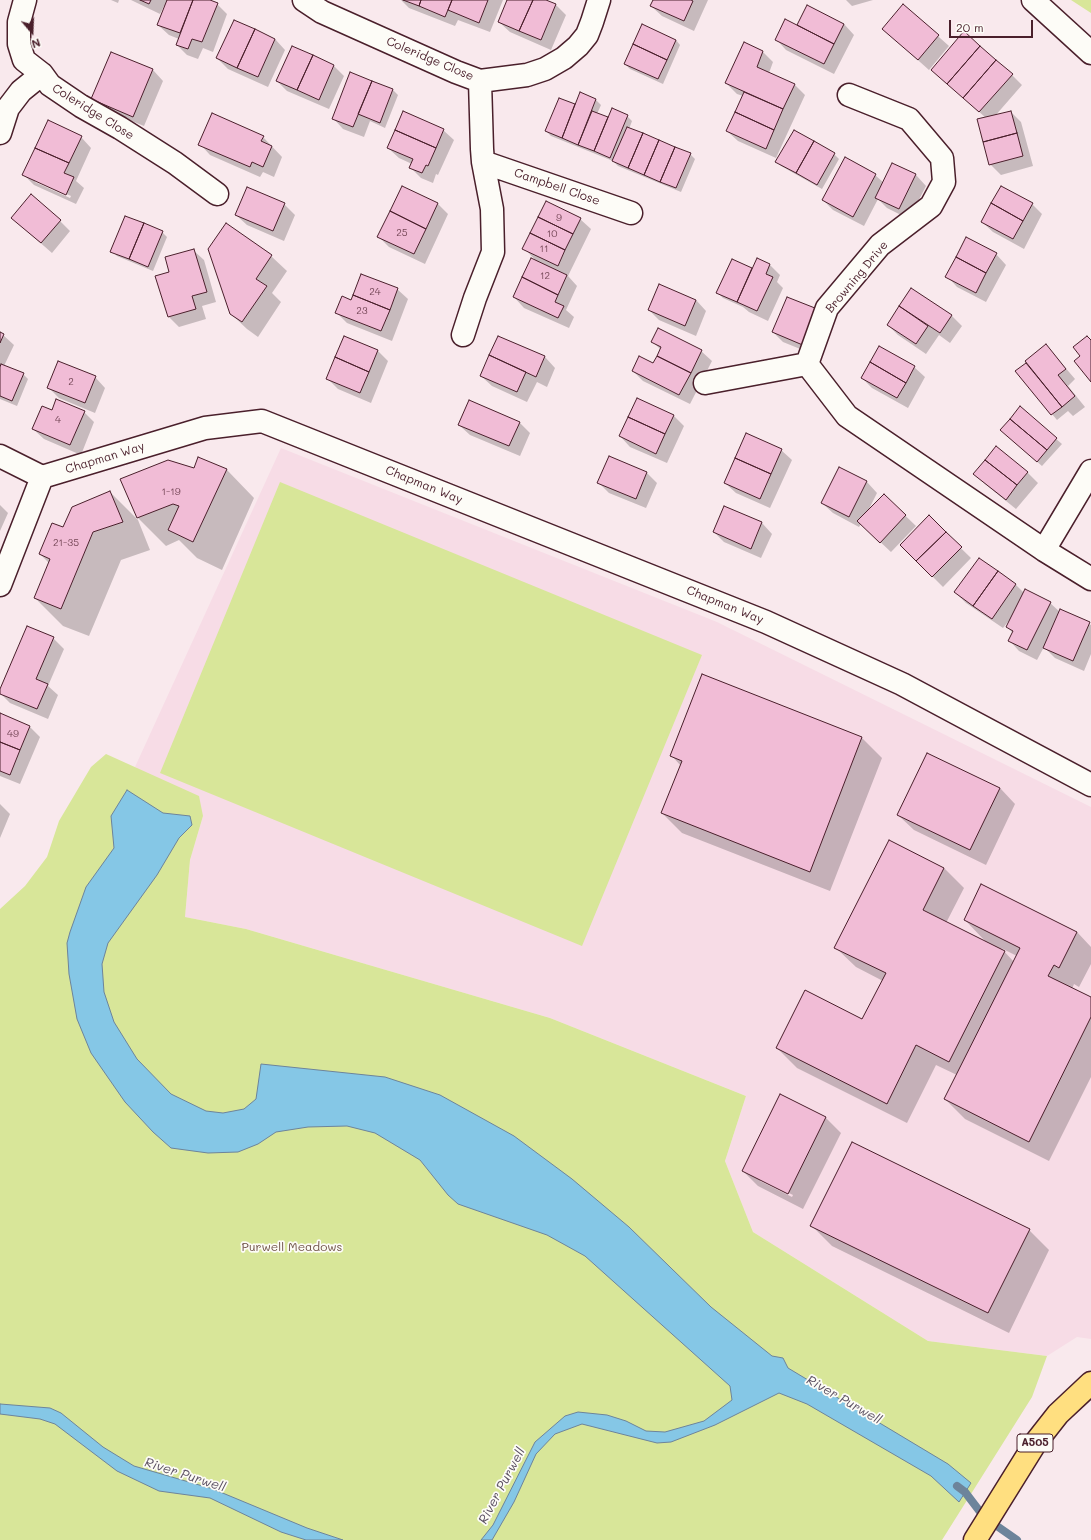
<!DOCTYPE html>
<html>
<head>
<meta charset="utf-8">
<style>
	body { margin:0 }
	#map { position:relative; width:1091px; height:1540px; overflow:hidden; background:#f9e9ed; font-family:Mali,sans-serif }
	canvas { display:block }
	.north { position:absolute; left:12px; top:12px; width:40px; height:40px; -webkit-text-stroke:3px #fdfcf7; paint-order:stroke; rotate:161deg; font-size:11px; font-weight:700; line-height:16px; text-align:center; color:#4a1f2b }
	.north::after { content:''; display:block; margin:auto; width:14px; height:18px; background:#4a1f2b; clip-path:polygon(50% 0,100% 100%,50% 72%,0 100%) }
	.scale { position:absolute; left:949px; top:20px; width:84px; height:18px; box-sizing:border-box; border:2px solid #4a1f2b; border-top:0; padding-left:5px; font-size:12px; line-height:14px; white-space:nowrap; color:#4a1f2b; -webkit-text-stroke:3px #fdfcf7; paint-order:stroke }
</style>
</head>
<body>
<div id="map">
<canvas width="1091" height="1540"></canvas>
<div class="north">N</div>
<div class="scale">20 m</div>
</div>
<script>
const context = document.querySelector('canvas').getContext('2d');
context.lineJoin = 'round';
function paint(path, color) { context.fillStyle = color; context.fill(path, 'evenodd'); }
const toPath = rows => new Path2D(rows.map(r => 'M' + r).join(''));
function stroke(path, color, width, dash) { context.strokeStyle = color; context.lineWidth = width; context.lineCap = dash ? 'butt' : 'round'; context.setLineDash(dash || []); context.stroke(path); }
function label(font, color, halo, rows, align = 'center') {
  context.font = font + ' Mali,sans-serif'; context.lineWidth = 3.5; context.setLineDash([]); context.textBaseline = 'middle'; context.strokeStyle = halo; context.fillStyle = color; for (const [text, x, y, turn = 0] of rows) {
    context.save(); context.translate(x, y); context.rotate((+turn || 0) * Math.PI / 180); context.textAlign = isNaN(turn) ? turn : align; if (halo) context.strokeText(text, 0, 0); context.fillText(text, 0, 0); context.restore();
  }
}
const built = toPath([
	[281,448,717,622,1091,807,1091,1339,1077,1337,1047,1356,928,1341,753,1232,725,1161,746,1096,550,1018,246,929,185,917,190,860,203,816,135,767]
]);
const green = toPath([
	[1071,0,1091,0,1091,13],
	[280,482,702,655,582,946,160,773],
	[106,754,199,796,203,816,190,860,185,917,246,929,550,1018,746,1096,725,1161,753,1232,928,1341,1047,1356,1032,1397,942,1540,0,1540,0,909,25,886,47,857,59,821,91,767]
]);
const water = toPath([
	[127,790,163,813,190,816,192,825,179,838,157,875,108,943,102,964,104,992,114,1022,137,1059,171,1094,206,1111,223,1113,244,1109,256,1099,261,1064,385,1077,440,1095,514,1136,572,1179,629,1227,711,1307,772,1356,783,1358,788,1368,948,1464,971,1483,959,1502,931,1476,807,1404,779,1393,715,1425,671,1442,657,1443,582,1424,555,1434,536,1454,514,1502,492,1540,481,1540,493,1525,535,1442,565,1416,578,1412,607,1415,626,1421,646,1431,665,1432,704,1421,732,1400,730,1386,585,1256,547,1235,458,1204,448,1195,420,1160,375,1133,347,1126,308,1127,276,1132,258,1144,238,1152,208,1153,171,1148,153,1132,125,1102,91,1053,77,1019,69,974,67,943,70,932,86,887,114,848,111,816,127,790],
	[0,1404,50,1408,61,1413,103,1447,134,1466,213,1489,307,1528,343,1540,306,1540,281,1532,210,1498,159,1491,117,1471,55,1424,40,1419,0,1414,0,1404]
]);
const shadow = toPath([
	[111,0,119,0,118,3],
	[131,0,207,0,217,4,227,14,213,52,203,48,198,59,187,55,177,45,179,39,169,35,158,25,165,6,164,6,160,14],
	[401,0,503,0,490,32,458,20,455,26,409,8],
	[509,0,543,0,556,5,566,15,551,50,510,32,499,22],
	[654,0,708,0,694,31,662,16,651,6],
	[846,0,873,0,852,6],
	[903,5,949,46,929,70,883,29],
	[808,6,844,24,854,35,834,74,786,50,776,39,797,27],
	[234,21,275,39,285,50,268,87,228,69,217,58],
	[676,40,680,45,663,84,630,69,625,64],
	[744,43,763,52,773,62,769,73,794,84,805,95,776,158,738,141,727,131,743,96,737,94,726,83],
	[292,47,334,66,344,76,329,109,287,91,277,81],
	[111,53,153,70,163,81,144,126,102,109,92,99],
	[932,70,1012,75,1022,85,995,116,1011,112,1021,122,1033,166,1001,175,990,164,986,118],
	[371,82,393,90,398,95,385,128,370,121,364,137,343,129,333,118],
	[581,94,596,100,601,105,597,114,608,119,627,116,632,121,629,129,690,154,695,159,681,192,618,166,613,161,551,136,546,131,560,99,576,105],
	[443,130,454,140,438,175,436,174,433,183,421,178,410,167,412,164,399,158,388,148],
	[81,137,91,148,76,181,84,188,76,204,34,185,24,175],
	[35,180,71,196,70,198,35,182],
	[263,137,282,157,274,177,263,172,260,177,210,155,200,144],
	[834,154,839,159,822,189,781,166,777,161],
	[893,164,916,175,926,186,909,219,887,208,878,199,864,226,833,210,823,200,875,175,884,183],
	[402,187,438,204,448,214,425,264,389,247,379,237],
	[247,189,284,204,295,215,284,241,247,225,236,215],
	[1032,204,1042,214,1024,249,993,232,982,222],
	[12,218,60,221,70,231,52,253],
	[580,219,591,229,568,276,577,286,566,310,574,317,569,328,524,308,514,297,536,261,524,248],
	[226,225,271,256,287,271,272,293,281,302,258,337,247,329,231,314],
	[162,232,167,237,153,271,117,256,112,251],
	[193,250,204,260,216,302,202,306,206,319,179,327,169,317,157,277,171,273],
	[996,254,1006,265,986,302,957,287,947,276],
	[757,259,770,265,780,275,777,282,783,288,768,321,749,312,743,307,723,298,718,293,732,260,753,269],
	[397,289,408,299,392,341,347,323,337,313,352,301],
	[912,289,952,316,962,326,950,343,939,335,926,354,898,335,888,325],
	[787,298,815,355,783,342,773,332],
	[696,300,706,311,696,336,659,320,649,310],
	[0,333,3,335,14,345,4,366,23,374,28,379,17,406,0,399],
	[345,337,378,351,388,361,371,403,338,389,327,378],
	[499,337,545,357,555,368,547,387,537,382,527,402,492,386,481,376],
	[653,342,701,351,712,361,690,404,643,381,633,371,653,365,661,350],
	[1046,345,1075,379,1068,386,1085,407,1073,416,1068,411,1057,420,1016,371,1030,368],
	[914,367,925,377,908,408,872,388,862,378],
	[95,377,105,388,95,413,59,398,48,387],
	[637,399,674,416,684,426,667,463,630,447,620,436],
	[1020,408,1062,444,1042,466,1006,435],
	[84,412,94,422,81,455,44,439,33,429],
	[519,422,530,433,520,456,470,435,459,425],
	[781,450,792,460,770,508,736,493,725,483],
	[194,469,227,470,254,498,222,570,197,558,179,540,166,546,138,518,121,480],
	[840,469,867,482,877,493,868,511,884,495,916,526,891,552,861,524,859,527,833,513,822,503],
	[1027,472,1038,483,1016,509,985,484,974,474],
	[647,473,657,483,646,508,609,493,599,483],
	[110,492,138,520,150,550,121,560,89,636,63,626,35,598,49,563,40,554,64,529],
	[0,505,8,513,0,531],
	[725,507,762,523,772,534,761,558,724,542,714,532],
	[929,517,971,558,943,587,901,545],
	[979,559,1016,585,1024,593,1050,603,1060,612,1091,625,1091,654,1084,671,1055,658,1044,647,1037,660,1019,651,1009,640,1013,633,1007,627,1012,618,1011,618,1003,628,966,603,955,592],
	[53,638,64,649,48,686,58,695,48,719,10,703,0,693,0,692],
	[702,675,862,738,882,758,830,891,682,833,662,813,681,766,671,755],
	[0,714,30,727,40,737,20,784,0,776],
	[1000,788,1015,804,986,865,914,830,898,815],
	[0,804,10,814,0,838],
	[889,841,944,868,964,888,946,923,988,944,965,920,1077,932,1091,947,1091,964,1079,987,1074,984,1072,989,1091,998,1091,1077,1049,1161,965,1119,945,1099,957,1075,936,1065,907,1123,797,1068,777,1048,863,1020,883,981,856,967,835,947],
	[1001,948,1017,956,1014,962],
	[780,1095,826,1118,841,1133,803,1209,758,1186,743,1171],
	[760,1179,793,1195,792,1197,760,1181],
	[812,1226,1029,1230,1049,1250,1009,1333,832,1246]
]);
const stream = toPath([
	[957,1486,965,1492,984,1517,1017,1540]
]);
const building = toPath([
	[140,0,151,0,149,4,140,0],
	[167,0,193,0,180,33,157,25,167,0],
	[193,0,210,0,218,3,202,42,192,39,188,49,176,45,193,0],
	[403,0,421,0,419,6,403,0],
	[421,0,452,0,445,17,419,6,421,0],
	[452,0,488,0,479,23,448,10,452,0],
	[507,0,533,0,519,31,498,22,507,0],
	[533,0,546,0,556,4,541,40,519,31,533,0],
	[653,0,691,0,693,1,684,21,650,6,653,0],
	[903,4,939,35,918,60,882,29,903,4],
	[807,5,844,24,834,44,797,25,807,5],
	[785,19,834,44,824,64,775,40,785,19],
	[234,20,255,29,237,68,216,58,234,20],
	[642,24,676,40,667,60,633,44,642,24],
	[255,29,275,39,258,77,237,68,255,29],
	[964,31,980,46,947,84,931,70,964,31],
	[744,42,763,51,757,67,795,84,783,109,725,83,744,42],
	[633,44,667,60,658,79,624,64,633,44],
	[292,46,313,55,297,90,276,81,292,46],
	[980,46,996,60,963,98,947,84,980,46],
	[111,52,153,69,133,117,91,99,111,52],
	[313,55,334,65,319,100,297,90,313,55],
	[996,60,1013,74,979,112,963,98,996,60],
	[350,72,372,81,353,127,332,119,350,72],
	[372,81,393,89,380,123,358,114,372,81],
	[580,92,596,99,578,145,562,138,580,92],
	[744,92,783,109,774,130,735,112,744,92],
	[559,98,575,104,562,138,545,131,559,98],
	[612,108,628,115,610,158,594,151,612,108],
	[403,111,444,129,436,148,395,130,403,111],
	[592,111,608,117,594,151,578,145,592,111],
	[1011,111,1017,133,983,142,977,119,1011,111],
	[735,112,774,130,766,149,726,131,735,112],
	[212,113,264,136,261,141,272,146,263,167,252,162,250,167,198,145,212,113],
	[48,120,82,136,69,163,35,148,48,120],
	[627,127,643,133,628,168,612,161,627,127],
	[395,130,436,148,428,166,426,165,422,173,409,168,413,159,387,148,395,130],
	[794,130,814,141,796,173,775,162,794,130],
	[643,133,659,140,644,175,628,168,643,133],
	[1017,133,1023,156,989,165,983,142,1017,133],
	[659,140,675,147,660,182,644,175,659,140],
	[814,141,835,153,817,185,796,173,814,141],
	[675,147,691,153,676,188,660,182,675,147],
	[35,148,69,163,64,173,74,177,66,195,22,175,35,148],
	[845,157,876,174,853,217,822,200,845,157],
	[892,163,916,174,899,209,875,198,892,163],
	[402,186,438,203,426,229,390,211,402,186],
	[1001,186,1033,203,1023,221,991,203,1001,186],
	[247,187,285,203,273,231,235,215,247,187],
	[31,194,61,220,41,243,11,218,31,194],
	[546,201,581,218,573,234,538,217,546,201],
	[991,203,1023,221,1013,239,981,222,991,203],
	[390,211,426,229,414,254,377,237,390,211],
	[125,216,144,223,129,259,110,252,125,216],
	[538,217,573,234,565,250,530,233,538,217],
	[144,223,163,231,148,267,129,259,144,223],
	[226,223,272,255,256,279,267,286,242,322,230,314,208,249,226,223],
	[530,233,565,250,558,266,522,249,530,233],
	[966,237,997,253,986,273,956,257,966,237],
	[194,249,207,292,192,296,196,309,168,317,155,276,169,272,165,257,194,249],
	[956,257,986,273,976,293,945,277,956,257],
	[531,258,567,275,558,295,522,277,531,258],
	[757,258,770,264,766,274,773,277,757,311,737,302,757,258],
	[732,259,752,268,737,302,716,293,732,259],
	[361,274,398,288,390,310,353,295,361,274],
	[522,277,558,295,555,302,564,306,558,318,513,297,522,277],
	[659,284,696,300,685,326,648,310,659,284],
	[911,288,952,315,940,333,899,306,911,288],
	[353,295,390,310,381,331,335,313,342,296,351,300,353,295],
	[787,297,820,310,805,346,772,332,787,297],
	[899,306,928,326,916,344,887,325,899,306],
	[658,328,702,350,691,373,657,356,661,347,651,342,658,328],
	[0,332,4,334,0,343,0,332],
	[344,336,378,350,369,372,335,357,344,336],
	[498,336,545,356,536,377,489,355,498,336],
	[1087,336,1091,340,1091,382,1074,361,1080,356,1073,347,1087,336],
	[1046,344,1066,369,1058,375,1075,396,1062,407,1025,361,1046,344],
	[879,346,915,366,906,383,870,362,879,346],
	[489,355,526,372,517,392,480,376,489,355],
	[639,356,653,363,657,356,691,373,679,395,632,371,639,356],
	[335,357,369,372,360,393,326,379,335,357],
	[58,361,96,376,85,403,47,388,58,361],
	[870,362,906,383,897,398,861,378,870,362],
	[1026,363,1062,407,1051,415,1015,371,1026,363],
	[1,364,24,373,12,401,0,396,0,367,1,364],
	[637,398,674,415,665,434,628,417,637,398],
	[56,399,85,411,70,445,32,429,42,406,52,410,56,399],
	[469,400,520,422,509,446,458,425,469,400],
	[1020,406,1057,438,1047,450,1010,419,1020,406],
	[628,417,665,434,656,454,619,436,628,417],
	[1010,419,1047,450,1037,462,1000,430,1010,419],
	[746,433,782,449,771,474,735,458,746,433],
	[996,446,1028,472,1017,485,985,460,996,446],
	[609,456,647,472,636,499,597,483,609,456],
	[198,457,227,469,193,542,168,530,179,506,173,504,137,518,120,479,168,460,194,468,198,457],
	[735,458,771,474,760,499,724,483,735,458],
	[985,460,1017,485,1006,500,973,474,985,460],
	[839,467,867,481,849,517,821,503,839,467],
	[110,491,123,522,93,532,61,609,34,598,50,559,39,554,52,523,63,527,72,507,110,491],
	[884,494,906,515,880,543,857,521,884,494],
	[724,506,762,522,751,549,713,532,724,506],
	[929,515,946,532,916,561,900,545,929,515],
	[946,532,962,547,932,577,916,561,946,532],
	[979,558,998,571,973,606,954,592,979,558],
	[998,571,1016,584,992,619,973,606,998,571],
	[1025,589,1051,602,1027,650,1008,641,1013,631,1006,627,1025,589],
	[1060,609,1090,622,1073,661,1043,648,1060,609],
	[27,626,54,637,36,679,48,684,37,709,0,694,0,689,27,626],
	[702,674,862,737,810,872,661,813,682,761,670,756,702,674],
	[0,713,30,726,20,750,0,742,0,713],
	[0,742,20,750,10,775,0,771,0,742],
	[927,753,1000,788,970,850,897,815,927,753],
	[889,840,944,868,923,910,1005,951,949,1062,916,1045,887,1104,776,1048,805,990,862,1019,886,973,834,948,889,840],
	[981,884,1077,932,1059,968,1054,965,1048,976,1091,997,1091,1017,1029,1142,944,1099,1020,948,964,920,981,884],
	[780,1094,826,1117,788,1194,742,1171,780,1094],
	[852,1142,1030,1229,988,1313,810,1226,852,1142]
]);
const minor = toPath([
	[25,0,19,22,19,44,24,60,42,74,50,85,81,106,120,128,175,163,217,194],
	[304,0,322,12,456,72,480,81,527,75,545,69,564,58,578,46,587,35,592,22,599,0],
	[1033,0,1091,53],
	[849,95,909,119,942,158,944,182,931,206,880,245,827,308,807,364,847,416,1044,550,1091,579],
	[0,133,8,108,21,91,42,74],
	[483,162,631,213],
	[463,335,475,298,493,252,492,209,483,162,482,149,480,81],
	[705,383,807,364],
	[0,456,42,477],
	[42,477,205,428,262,421,766,622,902,684,1091,785],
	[1044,550,1091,471],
	[0,585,42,477]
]);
const primary = toPath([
	[975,1540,1036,1442,1058,1414,1091,1383]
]);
const numberNames = [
	["9",559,218],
	["25",402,233],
	["10",552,234],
	["11",544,249],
	["12",545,276],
	["24",375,292],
	["23",362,311],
	["2",71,382],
	["4",58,420],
	["1-19",171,492],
	["21-35",66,543],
	["49",13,734]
];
const shields = [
	[1035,1443,36]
];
const shieldNames = [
	["A505",1035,1443]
];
const streetNames = [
	["Coleridge Close",430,59,23],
	["Coleridge Close",93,112,32],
	["Campbell Close",557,187,19],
	["Browning Drive",857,277,-50],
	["Chapman Way",105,458,-17],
	["Chapman Way",424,485,22],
	["Chapman Way",725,605,22]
];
const parkNames = [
	["Purwell Meadows",292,1247]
];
const waterNames = [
	["River Purwell",844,1400,30],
	["River Purwell",185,1475,18],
	["River Purwell",502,1486,-62]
];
paint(built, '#f7dce6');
paint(green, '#d8e699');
paint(water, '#85c7e6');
stroke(water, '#6d849b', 1);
paint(shadow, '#0003');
stroke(stream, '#6d849b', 8);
paint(building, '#f1bcd6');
stroke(building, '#4a1f2b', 1);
stroke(minor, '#4a1f2b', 25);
stroke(primary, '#4a1f2b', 25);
stroke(minor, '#fdfcf7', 22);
stroke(primary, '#ffdf80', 22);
label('10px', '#744656', null, numberNames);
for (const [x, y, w] of shields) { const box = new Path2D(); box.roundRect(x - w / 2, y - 9, w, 18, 3); context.fillStyle = '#fdfcf7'; context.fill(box); stroke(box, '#4a1f2b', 1); }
label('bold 11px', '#4a1f2b', null, shieldNames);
label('12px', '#4a1f2b', '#fdfcf7', streetNames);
label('12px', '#6e5146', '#fdfcf7', parkNames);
label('italic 13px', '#5c5163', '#fdfcf7', waterNames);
</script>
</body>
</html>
